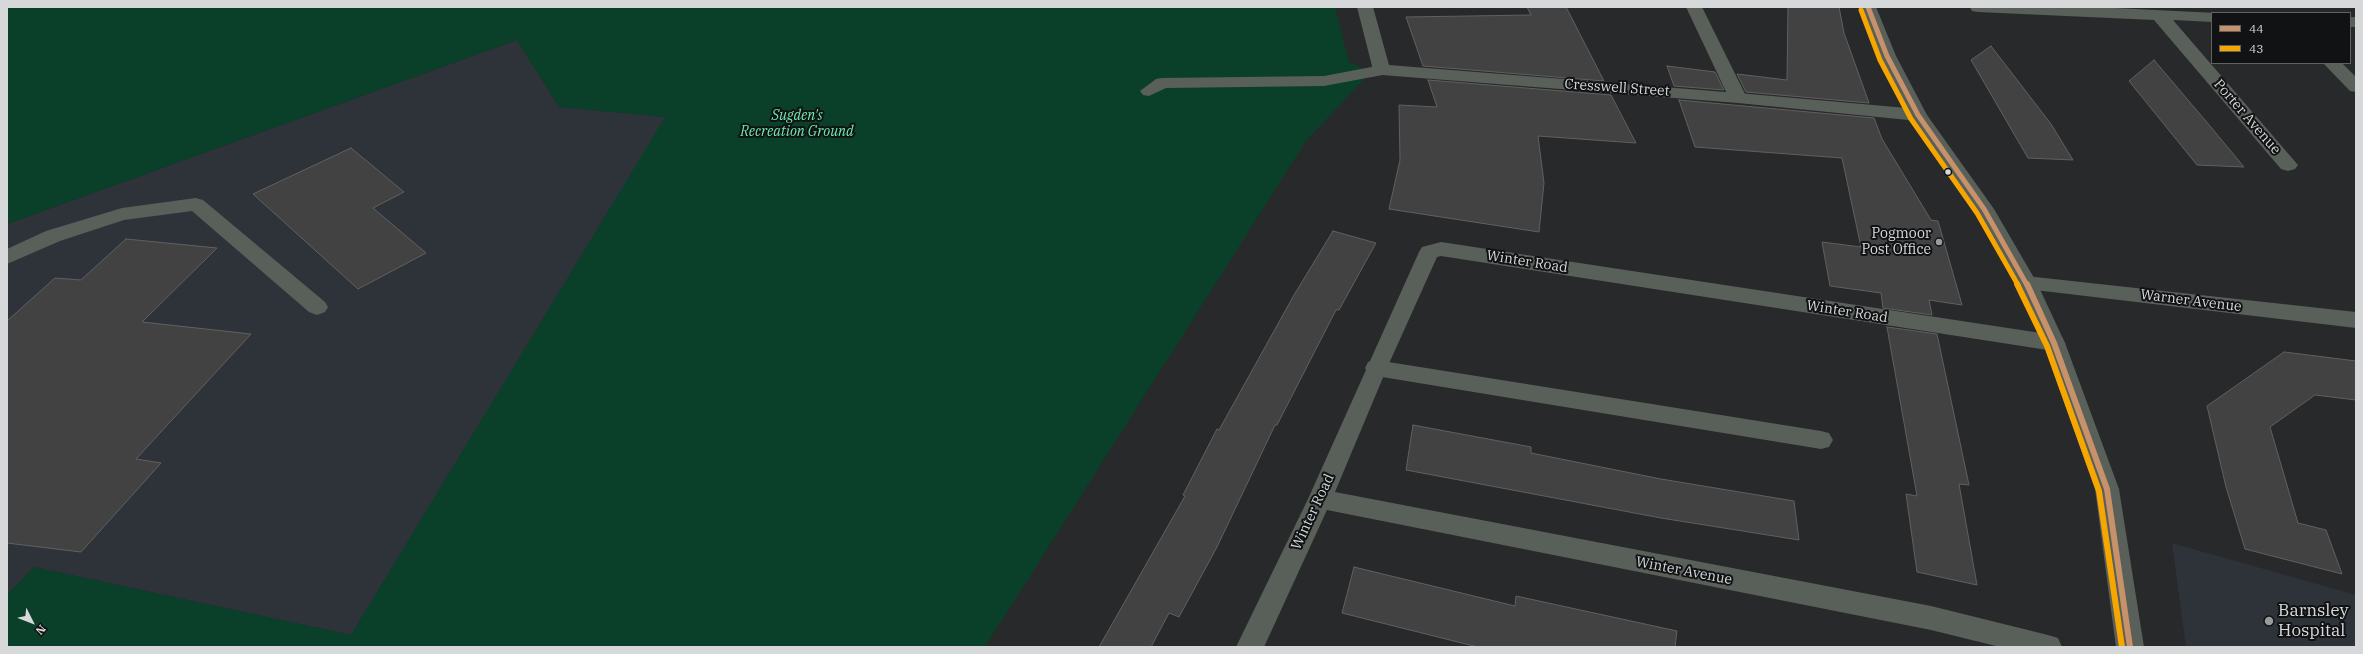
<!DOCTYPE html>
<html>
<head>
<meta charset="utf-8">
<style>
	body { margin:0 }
	#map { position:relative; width:2363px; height:654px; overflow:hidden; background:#28292b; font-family:"IBM Plex Serif",serif }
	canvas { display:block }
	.frame { position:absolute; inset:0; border:8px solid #d7d8da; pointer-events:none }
	.legend { position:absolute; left:2211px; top:12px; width:140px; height:52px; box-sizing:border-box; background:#111213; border:1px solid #606163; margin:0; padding:5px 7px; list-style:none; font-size:12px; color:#d7d8da }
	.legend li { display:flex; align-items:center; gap:8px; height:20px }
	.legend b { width:20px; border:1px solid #606163 }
	.north { position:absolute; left:12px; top:602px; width:40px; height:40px; -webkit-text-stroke:3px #111213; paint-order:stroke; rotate:132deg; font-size:11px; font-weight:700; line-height:16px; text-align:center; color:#d7d8da }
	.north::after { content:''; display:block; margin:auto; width:14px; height:18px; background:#d7d8da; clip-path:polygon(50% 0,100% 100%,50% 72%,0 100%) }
</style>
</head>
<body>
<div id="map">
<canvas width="2363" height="654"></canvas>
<div class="frame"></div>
<ul class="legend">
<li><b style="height:5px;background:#c7916a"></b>44</li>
<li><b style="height:5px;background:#f7a600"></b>43</li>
</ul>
<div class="north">N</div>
</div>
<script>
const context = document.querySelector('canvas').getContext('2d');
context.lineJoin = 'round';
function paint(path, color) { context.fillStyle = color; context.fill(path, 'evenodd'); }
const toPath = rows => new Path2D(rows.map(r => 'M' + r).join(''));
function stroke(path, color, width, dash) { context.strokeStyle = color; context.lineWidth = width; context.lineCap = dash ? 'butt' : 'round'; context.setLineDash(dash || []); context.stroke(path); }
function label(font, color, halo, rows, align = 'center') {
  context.font = font + ' "IBM Plex Serif",serif'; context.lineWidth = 4; context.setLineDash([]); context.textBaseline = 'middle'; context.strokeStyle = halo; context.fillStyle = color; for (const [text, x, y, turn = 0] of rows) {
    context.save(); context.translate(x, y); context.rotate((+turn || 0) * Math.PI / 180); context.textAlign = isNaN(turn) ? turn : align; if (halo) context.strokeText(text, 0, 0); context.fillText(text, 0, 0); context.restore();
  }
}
const built = toPath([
	[517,40,559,107,666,117,351,635,34,567,7,595,7,224],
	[2172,543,2356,595,2356,647,2186,647]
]);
const green = toPath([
	[7,7,1335,7,1349,62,1371,72,1306,141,985,647,7,647,7,595,34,567,351,635,665,117,559,107,517,40,7,224]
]);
const building = toPath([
	[1527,7,1566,7,1604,81,1423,66,1406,17,1531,15,1527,7],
	[1788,7,1839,7,1844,33,1869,103,1746,92,1737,74,1787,80,1788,7],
	[1991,46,2051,124,2073,160,2028,158,1971,60,1991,46],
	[2154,60,2210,126,2244,167,2197,165,2129,81,2154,60],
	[1667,66,1715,72,1724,90,1674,86,1667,66],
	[1428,80,1611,95,1636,143,1538,136,1544,183,1539,232,1389,209,1400,160,1399,105,1437,107,1428,80],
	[1679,100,1874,118,1882,139,1931,220,1938,221,1962,305,1929,300,1932,315,1883,308,1881,293,1830,286,1822,242,1861,247,1842,158,1695,147,1679,100],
	[351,148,404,192,373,208,426,253,358,289,253,194,351,148],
	[1333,231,1376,243,1339,310,1336,310,1277,425,1275,425,1217,547,1179,617,1169,613,1151,647,1099,647,1185,496,1183,495,1217,429,1219,430,1294,295,1333,231],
	[126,239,217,248,142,322,251,334,136,459,161,463,81,552,7,543,7,321,55,278,81,280,126,239],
	[1887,327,1937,334,1969,485,1959,484,1977,585,1917,572,1906,494,1917,496,1887,327],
	[2284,352,2356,361,2356,400,2315,395,2270,427,2298,523,2326,530,2342,574,2245,549,2226,487,2207,406,2284,352],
	[1413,425,1531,447,1531,453,1661,479,1794,501,1799,540,1661,518,1406,470,1413,425],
	[1354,567,1515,606,1516,596,1677,631,1675,647,1478,647,1342,613,1354,567]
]);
const service = toPath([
	[1686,7,1702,7,1747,98,1744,102,1732,102,1729,98,1686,7],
	[2323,63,2342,63,2356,77,2356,92,2350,91,2323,63],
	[1382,65,1388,66,1391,70,1388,74,1324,86,1166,88,1149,96,1143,95,1140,91,1156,79,1162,78,1324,76,1382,65],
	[196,198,203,200,325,302,328,307,325,312,317,315,309,312,192,211,124,220,60,241,7,264,7,249,46,231,122,208,196,198],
	[1376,360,1821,431,1829,433,1833,440,1829,447,1821,449,1376,376,1368,374,1365,368,1368,362,1376,360]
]);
const minor = toPath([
	[1357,7,1373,7,1389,65,1738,93,1918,109,1924,111,1927,115,1924,119,1918,121,1738,103,1382,75,1376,74,1373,70,1357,7],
	[1970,7,2095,7,2216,13,2212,13,2212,22,2173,20,2298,165,2295,169,2288,171,2281,169,2154,20,1978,12,1972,11,1970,7],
	[2350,17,2356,17,2356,27,2350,27,2350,17],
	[1441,242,2054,335,2062,337,2065,343,2062,349,2054,351,1441,256,1437,257,1387,368,1335,492,1931,606,2048,635,2058,638,2062,647,2000,647,1931,630,1327,510,1264,647,1236,647,1308,499,1419,252,1422,247,1441,242],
	[2026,276,2356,312,2356,328,2018,288,2015,283,2018,278,2026,276]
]);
const tertiary = toPath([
	[1860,7,1876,7,1896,56,1927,115,1994,209,2037,283,2065,343,2119,489,2144,647,2116,647,2095,489,2043,343,2015,283,1975,211,1909,115,1878,56,1860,7]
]);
const bus1Far1 = toPath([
	[1868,7,1887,56,1918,115,1984,209,2027,285]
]);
const bus1 = toPath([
	[2027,284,2054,343,2107,489,2130,647]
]);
const bus2Far1 = toPath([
	[1861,10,1880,60,1911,119,1977,213,2018,285]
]);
const bus2 = toPath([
	[2017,284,2047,346,2099,491,2122,647]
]);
const markers = [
	[1948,172,3.5,"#d7d8da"],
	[1939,242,4,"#9a9b9d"],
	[2269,621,5,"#9a9b9d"]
];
const streetNames = [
	["Cresswell Street",1617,88,4],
	["Porter Avenue",2247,117,49],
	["Winter Road",1527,262,9],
	["Warner Avenue",2191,301,7],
	["Winter Road",1847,312,9],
	["Winter Road",1313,512,-65],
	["Winter Avenue",1684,571,11]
];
const parkNames = [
	["Sugden's",797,116],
	["Recreation Ground",797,132]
];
const poiNames = [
	["Pogmoor",1931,234],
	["Post Office",1931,250]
];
const nearPoinames = [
	["Barnsley",2278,611],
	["Hospital",2278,631]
];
paint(built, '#2e333a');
paint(green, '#0a3f2a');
paint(building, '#424243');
stroke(building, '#616061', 1);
paint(service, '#59605a');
paint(minor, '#59605a');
paint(tertiary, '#59605a');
stroke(bus1Far1, '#c7916a', 5);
stroke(bus1, '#c7916a', 6);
stroke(bus2Far1, '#f7a600', 5);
stroke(bus2, '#f7a600', 6);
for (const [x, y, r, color] of markers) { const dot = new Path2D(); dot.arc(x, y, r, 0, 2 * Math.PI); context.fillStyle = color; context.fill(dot); stroke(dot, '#111213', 1.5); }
label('14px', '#d7d8da', '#111213', streetNames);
label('italic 14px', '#6fecb2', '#111213', parkNames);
label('14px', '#d7d8da', '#111213', poiNames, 'right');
label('17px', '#d7d8da', '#111213', nearPoinames, 'left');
</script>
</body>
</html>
